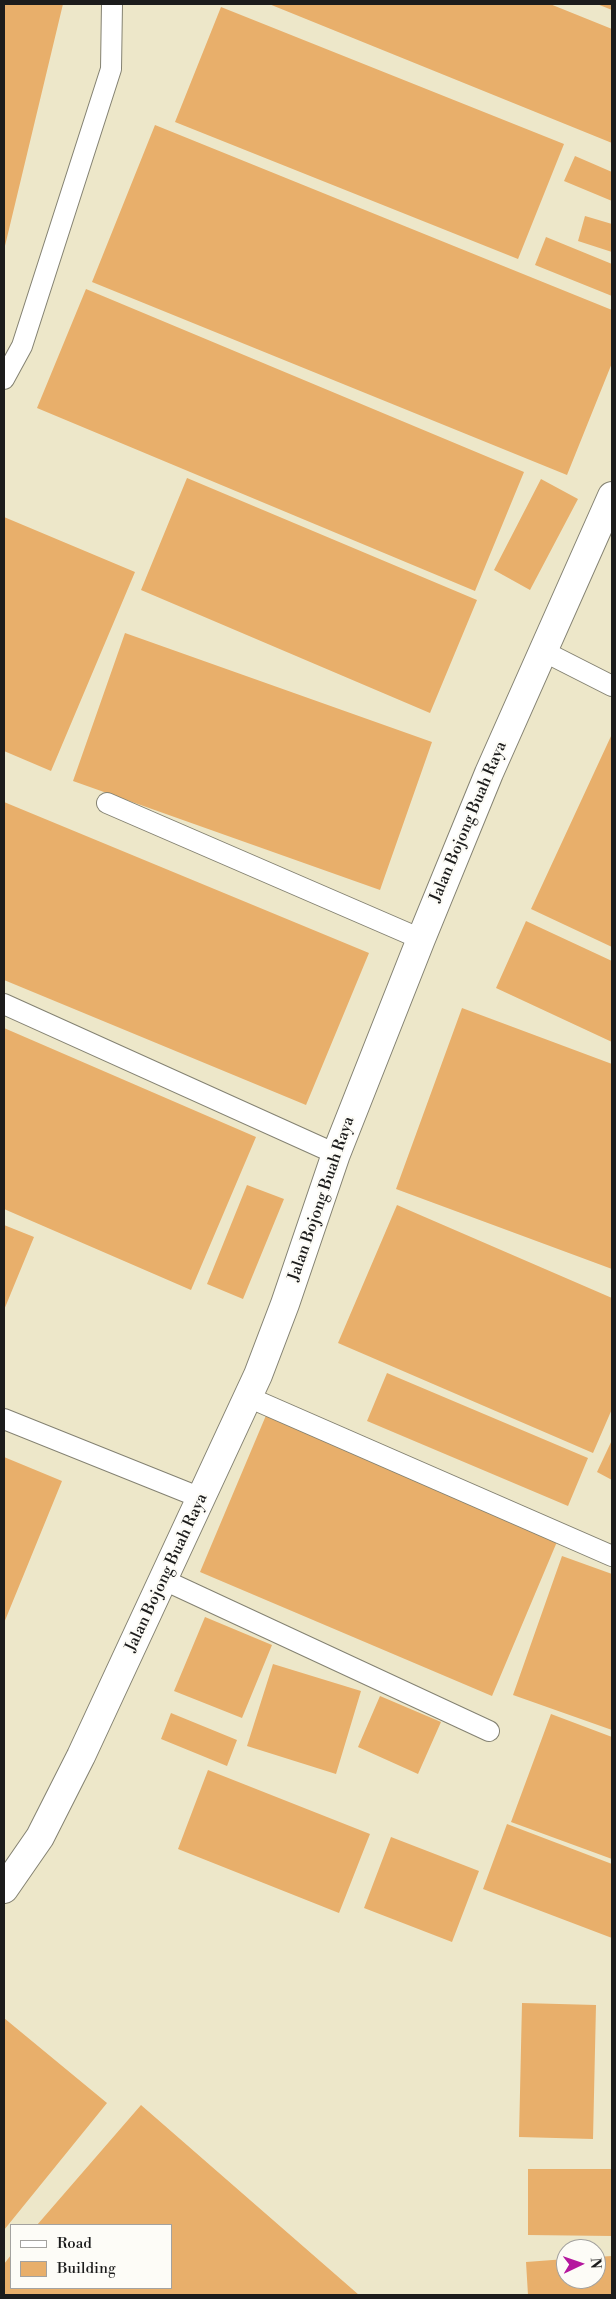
<!DOCTYPE html>
<html>
<head>
<meta charset="utf-8">
<style>
	body { margin:0 }
	#map { position:relative; width:616px; height:2299px; overflow:hidden; background:#ede7c9; font-family:"Libre Bodoni",serif }
	canvas { display:block }
	.frame { position:absolute; inset:0; border:5px solid #1c1c1c; pointer-events:none }
	.legend { position:absolute; left:10px; top:2224px; width:162px; height:65px; box-sizing:border-box; background:#fdfcf7; border:1px solid #a3a29f; margin:0; padding:6px 9px; list-style:none; font-size:15px; color:#1c1c1c }
	.legend li { display:flex; align-items:center; gap:10px; height:25px }
	.legend b { width:25px; border:1px solid #a3a29f }
	.north { position:absolute; left:556px; top:2239px; width:50px; height:50px; box-sizing:border-box; background:#fdfcf7; border:1px solid #a3a29f; border-radius:50%; rotate:87deg; font-size:14px; font-weight:700; line-height:20px; text-align:center; color:#1c1c1c }
	.north::after { content:''; display:block; margin:auto; width:18px; height:22px; background:#b5179e; clip-path:polygon(50% 0,100% 100%,50% 72%,0 100%) }
</style>
</head>
<body>
<div id="map">
<canvas width="616" height="2299"></canvas>
<div class="frame"></div>
<ul class="legend">
<li><b style="height:6px;background:#fff"></b>Road</li>
<li><b style="height:14px;background:#e8af6b"></b>Building</li>
</ul>
<div class="north">N</div>
</div>
<script>
const context = document.querySelector('canvas').getContext('2d');
context.lineJoin = 'round';
function paint(path, color) { context.fillStyle = color; context.fill(path, 'evenodd'); }
const toPath = rows => new Path2D(rows.map(r => 'M' + r).join(''));
function stroke(path, color, width, dash) { context.strokeStyle = color; context.lineWidth = width; context.lineCap = dash ? 'butt' : 'round'; context.setLineDash(dash || []); context.stroke(path); }
function label(font, color, halo, rows, align = 'center') {
  context.font = font + ' "Libre Bodoni",serif'; context.lineWidth = 4.5; context.setLineDash([]); context.textBaseline = 'middle'; context.strokeStyle = halo; context.fillStyle = color; for (const [text, x, y, turn = 0] of rows) {
    context.save(); context.translate(x, y); context.rotate((+turn || 0) * Math.PI / 180); context.textAlign = isNaN(turn) ? turn : align; if (halo) context.strokeText(text, 0, 0); context.fillText(text, 0, 0); context.restore();
  }
}
const building = toPath([
	[4,4,63,4,4,250],
	[269,4,550,4,612,29,612,143],
	[597,4,612,4,612,10],
	[221,7,564,144,518,259,175,122],
	[155,125,612,310,612,363,567,475,92,282],
	[575,156,612,172,612,201,564,181],
	[585,216,612,224,612,252,578,241],
	[546,237,612,264,612,296,535,265],
	[86,289,524,472,475,591,37,408],
	[187,478,477,600,430,713,141,590],
	[541,479,578,499,530,590,494,570],
	[4,517,135,572,51,771,4,751],
	[125,633,432,742,380,890,73,781],
	[612,734,612,947,531,909],
	[4,802,369,953,306,1105,4,980],
	[526,921,612,961,612,1042,496,988],
	[462,1008,612,1064,612,1269,396,1189],
	[4,1028,256,1137,191,1290,4,1209],
	[247,1185,284,1199,243,1299,207,1284],
	[397,1205,612,1298,612,1409,593,1453,338,1343],
	[4,1225,34,1237,4,1310],
	[387,1373,588,1458,568,1506,367,1421],
	[267,1413,559,1537,492,1696,200,1572],
	[612,1440,612,1480,597,1472],
	[4,1457,62,1481,4,1623],
	[562,1556,612,1574,612,1730,513,1695],
	[205,1617,272,1645,242,1718,174,1691],
	[273,1664,361,1691,336,1774,247,1746],
	[380,1696,441,1722,418,1774,358,1747],
	[171,1713,237,1740,227,1766,161,1739],
	[551,1714,612,1737,612,1859,511,1822],
	[208,1770,370,1834,339,1913,178,1849],
	[507,1824,612,1864,612,1938,483,1889],
	[391,1837,479,1871,452,1942,364,1908],
	[522,2003,596,2005,593,2139,519,2137],
	[4,2018,107,2103,4,2230],
	[141,2105,359,2295,4,2295,4,2264,11,2255,11,2288,171,2288,171,2225,37,2225],
	[528,2169,612,2169,612,2236,528,2235],
	[612,2256,612,2295,528,2295,526,2262,566,2259,566,2279,596,2279,596,2257]
]);
const service = toPath([
	[4,379,22,346,111,69,112,4],
	[543,651,612,686],
	[107,803,421,939],
	[4,1004,336,1154],
	[248,1397,612,1556],
	[4,1419,201,1498],
	[164,1580,489,1731]
]);
const minor = toPath([
	[4,1889,40,1837,81,1756,258,1375,285,1304,336,1154,421,939,489,773,612,496]
]);
const streetNames = [
	["Jalan Bojong Buah Raya",469,822,-67],
	["Jalan Bojong Buah Raya",322,1199,-71],
	["Jalan Bojong Buah Raya",167,1573,-65]
];
paint(building, '#e8af6b');
stroke(service, '#848272', 22);
stroke(minor, '#848272', 30);
stroke(service, '#fff', 20);
stroke(minor, '#fff', 28);
label('16px', '#1c1c1c', '#fdfcf7', streetNames);
</script>
</body>
</html>
